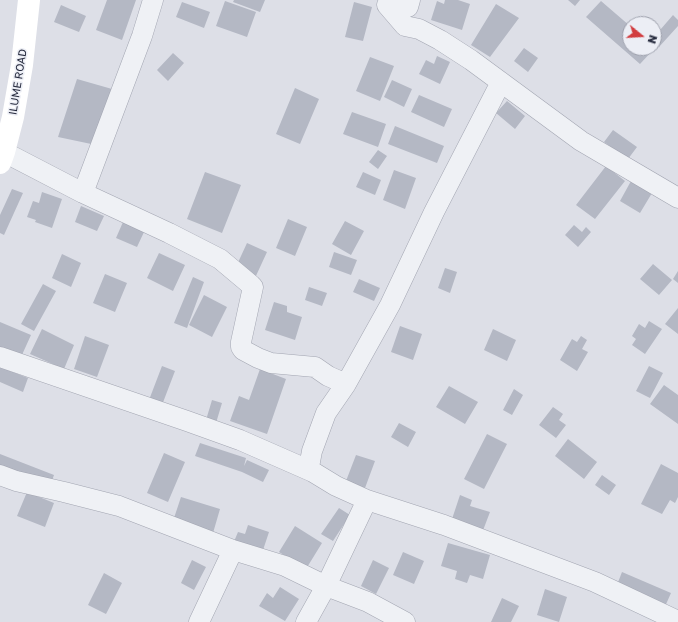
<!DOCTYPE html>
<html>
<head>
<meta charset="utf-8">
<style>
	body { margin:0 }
	#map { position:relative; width:678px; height:622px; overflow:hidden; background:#dddfe7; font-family:"Golos Text",sans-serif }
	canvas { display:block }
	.north { position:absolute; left:622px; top:16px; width:40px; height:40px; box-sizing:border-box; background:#eceef5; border:1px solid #9da0ac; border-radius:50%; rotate:108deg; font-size:11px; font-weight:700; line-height:16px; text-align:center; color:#262b3e }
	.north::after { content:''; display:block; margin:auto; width:14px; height:18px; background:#d13c3f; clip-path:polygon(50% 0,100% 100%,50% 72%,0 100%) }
</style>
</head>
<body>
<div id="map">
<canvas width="678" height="622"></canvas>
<div class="north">N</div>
</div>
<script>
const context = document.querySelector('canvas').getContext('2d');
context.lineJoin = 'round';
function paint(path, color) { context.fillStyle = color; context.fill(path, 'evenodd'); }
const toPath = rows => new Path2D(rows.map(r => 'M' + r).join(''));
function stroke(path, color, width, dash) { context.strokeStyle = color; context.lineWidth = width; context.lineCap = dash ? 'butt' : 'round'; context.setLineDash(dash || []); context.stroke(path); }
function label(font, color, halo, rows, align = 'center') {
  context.font = font + ' "Golos Text",sans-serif'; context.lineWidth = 3; context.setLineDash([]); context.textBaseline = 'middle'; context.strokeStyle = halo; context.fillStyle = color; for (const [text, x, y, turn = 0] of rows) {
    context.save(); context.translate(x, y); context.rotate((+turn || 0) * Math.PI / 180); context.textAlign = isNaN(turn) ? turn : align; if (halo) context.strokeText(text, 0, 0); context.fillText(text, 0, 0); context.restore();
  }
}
const building = toPath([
	[107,0,136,0,122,40,96,30],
	[234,0,265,0,260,12,233,2],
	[445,0,458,0,470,4,462,30,431,20,437,1,444,4],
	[568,0,580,0,575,6],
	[225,1,256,12,247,37,216,26],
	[601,1,630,26,628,31,630,32,630,48,650,48,653,50,640,64,586,17],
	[182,2,210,12,204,28,176,17],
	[354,2,372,7,363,41,345,37],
	[496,4,519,18,490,57,471,45],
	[61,5,86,16,79,32,54,22],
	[673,15,678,20,678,26,659,47,654,42,654,37],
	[524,48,538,58,528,72,514,61],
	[173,53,184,63,168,81,157,70],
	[437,56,450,62,440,84,419,74,426,60,434,64],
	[370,57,394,66,380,101,356,91],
	[77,79,119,91,96,145,58,137],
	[392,80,412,89,404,107,384,97],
	[295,88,319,99,300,144,276,134],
	[419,95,452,109,444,127,411,112],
	[507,101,525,116,515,129,496,113],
	[352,112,386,124,378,147,343,134],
	[395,126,444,146,437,163,388,144],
	[613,130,637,147,628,159,604,142],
	[378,150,387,156,378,169,369,162],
	[606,166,625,181,595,219,576,205],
	[394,170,416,178,405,209,383,200],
	[205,172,241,185,222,233,187,219],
	[363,172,381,180,375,195,356,187],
	[631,181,652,193,640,213,620,201],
	[12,189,23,193,4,235,0,233,0,215],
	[42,192,62,199,52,228,35,222,36,220,27,217,33,201,39,203],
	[81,206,104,216,97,231,75,222],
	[288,219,307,227,295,256,276,248],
	[345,221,364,231,351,255,332,244],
	[123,222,144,232,137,247,116,238],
	[574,225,582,232,586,227,591,232,578,247,565,235],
	[247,243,267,252,255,278,235,269],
	[334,252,357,260,351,275,329,267],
	[159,253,185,265,173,291,147,278],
	[62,254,81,263,71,287,52,278],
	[653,264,672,280,659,295,640,279],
	[445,268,457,272,450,293,438,288],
	[678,271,678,283,673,279],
	[105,274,127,283,115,312,93,303],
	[193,277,204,282,187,328,174,323],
	[359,279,380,288,374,301,353,292],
	[43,284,56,291,34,331,21,324],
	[309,287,327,293,322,306,305,300],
	[204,295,227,307,212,337,189,325],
	[274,302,287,306,287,312,302,317,295,340,265,330],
	[678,308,678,334,665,324],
	[649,321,662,329,645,354,632,345,636,339,632,336,639,324,645,328],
	[0,322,31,335,21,357,0,348],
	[400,326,422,334,413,360,391,352],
	[42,329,74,345,64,369,30,354],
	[493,329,516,340,507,361,484,350],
	[85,336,109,345,97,377,74,369],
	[581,336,587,340,582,349,588,352,577,371,560,360,572,339,577,342],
	[162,366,175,371,162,405,149,400],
	[649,366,663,373,650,398,636,391],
	[0,367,28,378,23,392,0,382],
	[260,369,286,379,267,434,230,421,239,396,249,400],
	[664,385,678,395,678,424,650,404],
	[449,386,478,402,465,424,436,407],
	[514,389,523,395,512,415,503,410],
	[212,400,222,403,216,423,206,420],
	[553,407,563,414,559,420,566,425,556,438,539,425],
	[399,423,416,432,408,447,391,437],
	[487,434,507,444,484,489,464,479],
	[568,439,597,462,584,479,555,456],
	[200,443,246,458,244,466,247,460,269,470,263,482,242,472,195,456],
	[164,453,185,462,168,502,147,493],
	[0,454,54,475,50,486,0,466],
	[356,455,375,461,365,488,346,481],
	[661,464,678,473,678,497,675,503,670,500,662,514,641,504],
	[602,475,616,485,609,495,595,485],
	[27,492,54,503,45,527,17,516],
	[460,495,472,500,470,506,490,512,482,533,451,522],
	[181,497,220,509,213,533,173,521],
	[339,508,350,515,333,541,321,534],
	[248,525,269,532,262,553,233,544,238,532,245,534],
	[295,526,322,543,306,569,279,552],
	[448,543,490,555,483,579,470,575,467,583,455,579,457,571,441,566],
	[403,552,424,561,414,584,393,575],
	[192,560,206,567,194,590,181,583],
	[373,560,389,568,376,594,361,586],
	[622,572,671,593,663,611,615,590],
	[104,573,122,583,106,614,88,605],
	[280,587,299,599,285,621,259,606,267,593,273,598],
	[545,589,567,597,559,622,537,615],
	[502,598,519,606,511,622,491,622]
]);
const street = toPath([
	[387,5,405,26,419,29,440,40,471,60,581,141,678,198],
	[387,5,408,7,410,0],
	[4,152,83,193,169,233,220,259,251,285,253,287,241,342,241,347,243,350,258,358,271,363,315,367,328,376,346,384],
	[83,193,142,36,153,0],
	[0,357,187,421,240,440,313,472,336,486,367,500,444,525,595,582,678,621],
	[313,472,309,467,312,451,326,413,346,384,390,305,434,212,501,82],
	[0,475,16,481,64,492,119,506,233,550,285,566,326,586,368,602,405,622],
	[199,622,233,550],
	[306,622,326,586,367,500]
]);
const secondary = toPath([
	[0,163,4,152,13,117,22,65,29,0]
]);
const streetNames = [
	["ILUME ROAD",18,82,-81]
];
paint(building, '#b4b8c4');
stroke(street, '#a2a5b1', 21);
stroke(street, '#eff1f5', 20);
stroke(secondary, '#fff', 22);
label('11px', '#262b3e', '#eceef5', streetNames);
</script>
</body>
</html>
